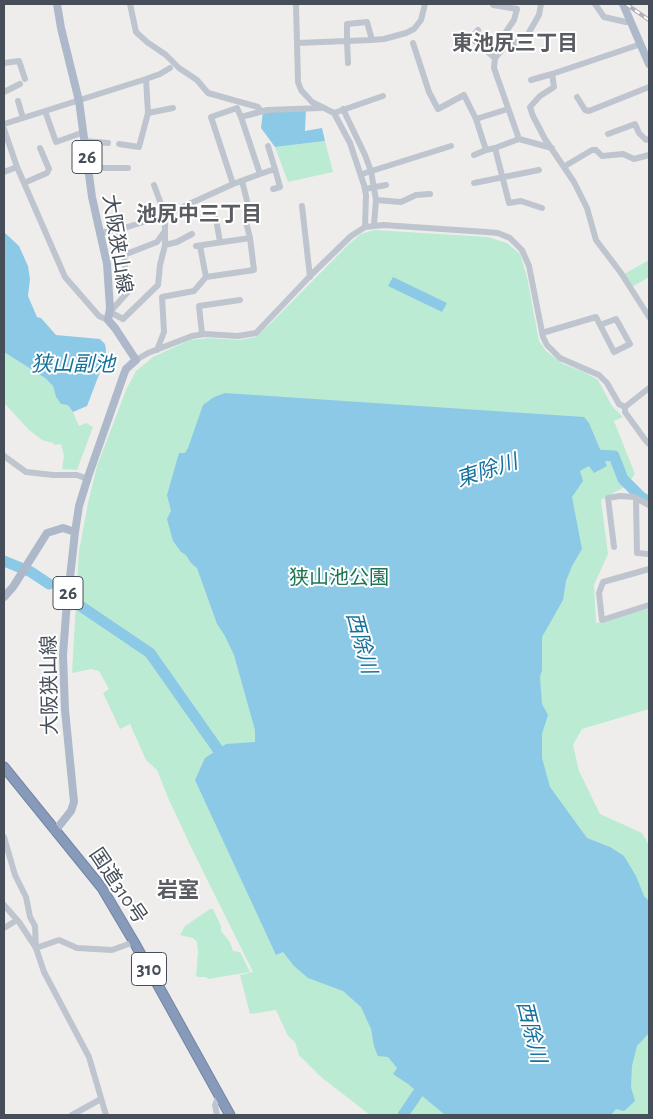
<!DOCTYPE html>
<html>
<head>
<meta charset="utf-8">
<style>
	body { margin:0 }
	#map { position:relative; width:653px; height:1119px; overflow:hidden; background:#efedec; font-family:"Alegreya Sans",sans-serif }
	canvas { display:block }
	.frame { position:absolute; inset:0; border:5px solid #464e59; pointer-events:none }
</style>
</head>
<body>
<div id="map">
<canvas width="653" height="1119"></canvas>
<div class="frame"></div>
</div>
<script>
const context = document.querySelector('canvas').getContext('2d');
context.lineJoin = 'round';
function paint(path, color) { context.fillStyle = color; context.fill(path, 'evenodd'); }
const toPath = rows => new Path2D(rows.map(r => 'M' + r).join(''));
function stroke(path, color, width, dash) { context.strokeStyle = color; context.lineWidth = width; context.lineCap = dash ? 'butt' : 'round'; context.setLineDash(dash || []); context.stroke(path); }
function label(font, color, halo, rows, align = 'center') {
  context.font = font + ' "Alegreya Sans","Noto Sans JP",sans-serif'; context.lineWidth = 4; context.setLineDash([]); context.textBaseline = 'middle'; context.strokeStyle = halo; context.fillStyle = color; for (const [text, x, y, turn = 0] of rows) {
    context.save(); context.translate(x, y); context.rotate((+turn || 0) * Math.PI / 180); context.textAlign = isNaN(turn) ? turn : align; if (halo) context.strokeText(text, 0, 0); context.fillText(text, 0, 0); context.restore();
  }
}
const green = toPath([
	[325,141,333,172,288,182,275,147],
	[374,230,488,237,507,243,520,254,527,277,539,341,546,351,563,364,584,372,598,380,612,406,623,417,614,421,635,474,626,486,601,500,608,554,594,585,596,623,649,608,649,709,582,729,573,745,579,771,600,814,642,833,649,845,649,1115,370,1115,321,1077,299,1055,295,1042,288,1036,276,1010,250,1014,240,975,253,972,192,849,169,800,157,770,146,760,130,724,120,729,103,693,109,689,99,671,91,669,72,673,79,551,88,503,97,466,126,390,136,371,153,357,190,340,209,338,240,340,255,337,269,325,349,244,361,234],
	[649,260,649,277,632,287,624,274],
	[4,352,45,378,53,386,56,397,63,403,69,405,71,408,79,426,86,423,93,427,77,470,62,469,64,456,61,444,55,445,53,443,42,440,29,430,6,405,4,405],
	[210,909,213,909,221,926,221,931,230,942,233,951,240,952,250,972,208,979,206,977,198,977,196,976,198,952,197,942,193,938,180,935,185,926]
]);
const water = toPath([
	[306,108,305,131,322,128,325,141,275,147,261,128,263,111],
	[4,232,19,246,28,266,30,279,28,296,37,317,41,318,56,335,100,339,105,344,106,349,105,359,87,406,73,412,68,405,61,404,56,397,53,386,45,378,4,352],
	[393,277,447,303,442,312,388,286],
	[225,393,584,417,589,423,607,466,594,473,589,466,580,471,583,481,572,497,582,549,572,566,566,581,563,600,542,637,542,670,540,677,542,704,548,715,542,734,542,758,550,787,587,838,610,847,624,856,636,876,644,896,649,901,649,1033,637,1046,632,1066,631,1087,635,1101,624,1111,616,1109,611,1115,445,1115,408,1084,393,1074,397,1068,388,1057,378,1056,374,1046,371,1029,361,1007,343,991,308,978,294,966,283,952,276,955,195,780,205,758,226,744,255,742,255,730,234,655,225,636,217,624,197,568,191,563,186,555,181,552,173,541,167,519,171,511,167,495,179,453,185,453,188,448,203,405,214,397]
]);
const river = toPath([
	[588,458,595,455,614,456,623,479,641,497,649,502],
	[4,561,31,572,49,584],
	[79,605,150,653,226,761],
	[403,1115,418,1093]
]);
const minor = toPath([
	[130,4,136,32,147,42,166,55,179,68,197,80,208,93,258,107,261,111],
	[296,4,298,82,301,90,312,102,334,113,350,143,364,185,366,195,365,227],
	[493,4,493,5,517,9,514,20,501,39,507,44],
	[595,4,604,17,626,22,630,20],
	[478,30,471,38,495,58],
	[372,40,384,39,406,33,414,29,421,20,425,4],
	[297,43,372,40,367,22,347,24,347,41,348,63],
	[413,43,429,92,438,109,464,95,476,119,486,150,474,155],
	[641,44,552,74,554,87,540,96,530,107,533,116,545,139,574,182,587,208,596,240,621,273,649,317],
	[4,63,19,61,25,79],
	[531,80,552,74],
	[4,92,20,84],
	[577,97,585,110,589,111,649,87],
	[18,101,23,118],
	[343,109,365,155,371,171,376,200,374,225],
	[45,111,56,142,84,132],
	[148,113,173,108],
	[334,113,383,96],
	[241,117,237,108,211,117,233,184,260,174],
	[476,119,508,109],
	[4,124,146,79],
	[4,129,17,167,65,277,99,316,108,320],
	[608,134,635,124,639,133,646,140,649,139],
	[519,139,494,68,495,58,507,44,524,41,539,15,541,4],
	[85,141,108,143],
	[119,144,139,147,148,113,146,79,160,74,170,68],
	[268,146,275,169],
	[495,148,519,139,552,148],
	[486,150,495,148,509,203,521,201,542,208],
	[565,166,592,150,596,150,602,156,623,154,634,159,649,155],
	[89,168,128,168],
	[4,172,17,167],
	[362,174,451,146],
	[242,181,248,205],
	[24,183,47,173,49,169,40,148],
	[474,183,539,170],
	[154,185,165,215,165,231,157,242,124,255,127,293,110,312,123,319,158,285,160,265,165,245,165,231],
	[273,189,280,187,275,169,260,174,241,117,267,110,321,108],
	[365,189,386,185],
	[376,200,401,202,416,195,430,194],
	[302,206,310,277],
	[216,219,220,242],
	[118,230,124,255],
	[99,233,118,230,165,215,233,184],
	[165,245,177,242,192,234],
	[196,246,250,238],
	[200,246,206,277],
	[542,333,596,317,614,352,630,344,616,319,600,325],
	[202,334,199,306,240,300],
	[157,350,164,332,162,297,194,291,206,277,254,270,250,238,245,218],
	[136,360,148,353,192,336,205,334,238,336,256,333,312,274,351,236,365,227,383,225,486,232,498,233,510,238,522,250,529,266,543,337,547,345,560,358,599,375,607,383,619,404,625,407],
	[625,407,625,412,646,441,649,444],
	[625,407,649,388],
	[4,456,26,472,53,475,77,475,88,479],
	[636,499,637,553,649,554],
	[614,547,608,498,620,496,634,497,649,505],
	[649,569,603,582,599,593,602,620,649,605],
	[4,837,15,875,26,897,30,917,35,926,36,948],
	[4,905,19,922,36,948,44,972,89,1057,106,1115],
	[4,928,17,920],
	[36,948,59,940,77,948,112,950,134,942],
	[72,1115,101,1099],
	[217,1115,215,1105,219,1095]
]);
const major = toPath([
	[623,4,649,64],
	[4,597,13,587,47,533,63,528,75,532],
	[55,831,71,811,74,802,65,710,63,655,66,614,75,532,79,506,88,477,124,374,126,369,136,360,115,328,108,320,110,308,107,264,92,197,79,101,61,28,57,4]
]);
const highway = toPath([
	[4,767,102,888,134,942,230,1115]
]);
const rail = toPath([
	[626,4,649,20]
]);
const shields = [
	[87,157,30],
	[68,593,30],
	[149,969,35]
];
const shieldNames = [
	["26",87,157],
	["26",68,593],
	["310",149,969]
];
const streetNames = [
	["大阪狭山線",117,244,81],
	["大阪狭山線",50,685,-91],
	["国道310号",118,886,56]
];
const parkNames = [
	["狭山池公園",339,578]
];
const neighbourhoodNames = [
	["東池尻三丁目",515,44],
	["池尻中三丁目",199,215],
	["岩室",178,891]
];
const waterNames = [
	["狭山副池",73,365],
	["東除川",487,471,-18],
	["西除川",361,643,75],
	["西除川",531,1032,76]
];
paint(green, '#bcebd3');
paint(water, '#8cc9e6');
stroke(river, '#8cc9e6', 11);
stroke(highway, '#7285a5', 11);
stroke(minor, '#bec5ce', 6);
stroke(major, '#adb9ca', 8);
stroke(highway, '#879ab9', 9);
stroke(rail, '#afb1b7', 4);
stroke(rail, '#fff', 2, [5.5]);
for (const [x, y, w] of shields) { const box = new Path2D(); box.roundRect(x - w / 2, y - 16.5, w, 33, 4); context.fillStyle = '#fff'; context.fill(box); stroke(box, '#464e59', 1); }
label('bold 19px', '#464e59', null, shieldNames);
label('20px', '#464e59', '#fff', streetNames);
label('20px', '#1c7552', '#fff', parkNames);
label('bold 21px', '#5a5c61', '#fff', neighbourhoodNames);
label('italic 21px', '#14729d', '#fff', waterNames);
</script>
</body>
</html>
